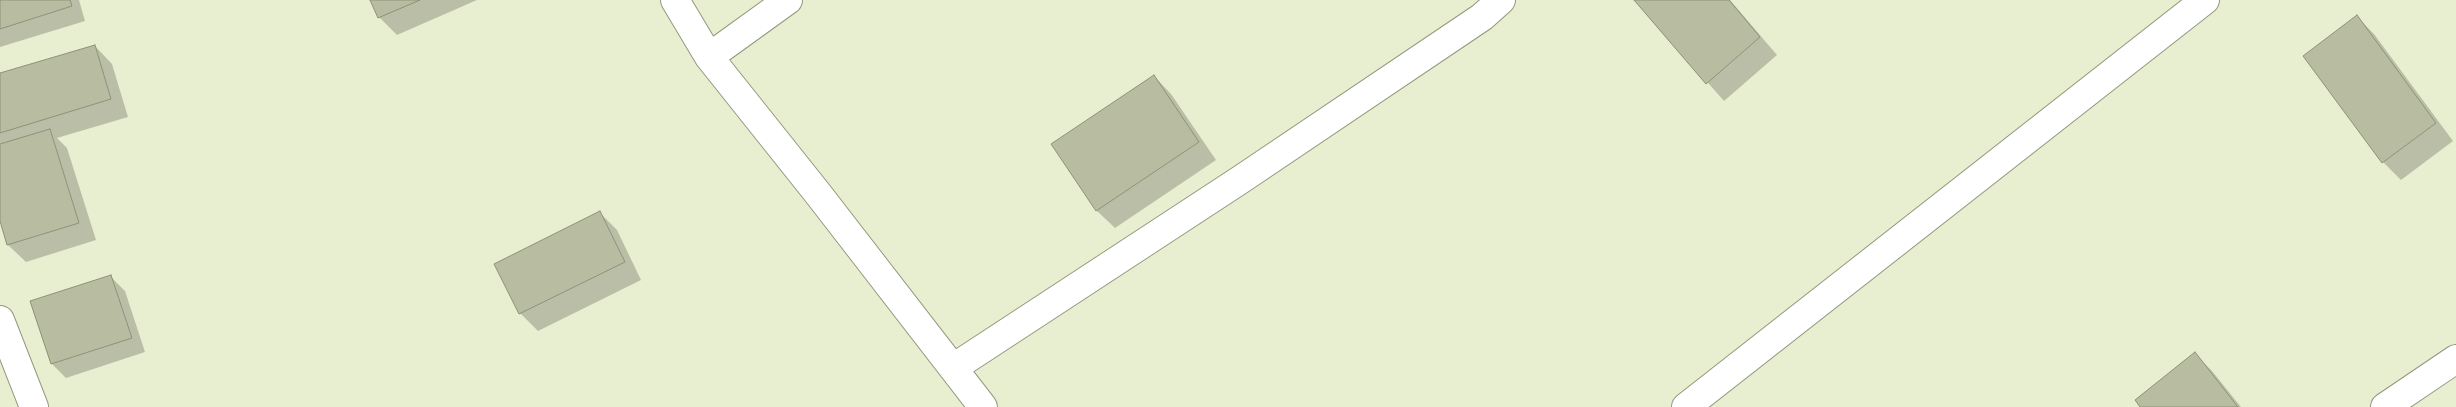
<!DOCTYPE html>
<html>
<head>
<meta charset="utf-8">
<style>
	body { margin:0 }
	canvas { display:block; background:#e8eed0 }
</style>
</head>
<body>
<canvas width="2456" height="407"></canvas>
<script>
const context = document.querySelector('canvas').getContext('2d');
context.lineJoin = 'round';
function paint(path, color) { context.fillStyle = color; context.fill(path, 'evenodd'); }
const toPath = rows => new Path2D(rows.map(r => 'M' + r).join(''));
function stroke(path, color, width, dash) { context.strokeStyle = color; context.lineWidth = width; context.lineCap = dash ? 'butt' : 'round'; context.setLineDash(dash || []); context.stroke(path); }
const shadow = toPath([
	[0,0,79,0,85,21,0,47],
	[371,0,477,0,397,35,379,17],
	[1635,0,1730,0,1777,55,1724,101],
	[2357,17,2374,34,2453,141,2401,180,2383,162,2305,56],
	[95,46,112,64,128,117,57,138,67,148,96,240,26,262,8,245,0,217,0,146,2,145,0,143,0,75],
	[1154,76,1171,94,1216,160,1115,228,1097,211,1053,144],
	[599,212,617,230,641,280,538,331,520,313],
	[110,276,125,291,145,352,66,378,52,364,32,302],
	[2194,353,2212,371,2241,407,2142,407]
]);
const building = toPath([
	[0,0,70,0,72,6,0,29,0,0],
	[370,0,420,0,378,18,370,0],
	[1634,0,1729,0,1760,37,1706,84,1634,0],
	[2357,15,2436,123,2382,163,2303,56,2357,15],
	[95,45,111,99,0,133,0,73,95,45],
	[1154,75,1199,142,1096,211,1051,144,1154,75],
	[50,129,79,223,7,245,0,221,0,144,50,129],
	[600,211,625,262,519,314,494,264,600,211],
	[111,275,132,338,51,364,30,301,111,275],
	[2195,352,2238,407,2140,407,2135,400,2195,352]
]);
const minor = toPath([
	[675,0,709,57,819,195,983,407],
	[709,57,788,0],
	[0,320,34,407],
	[953,368,1240,180,1482,17,1501,0],
	[1686,407,2205,0],
	[2385,407,2456,359]
]);
paint(shadow, '#0003');
paint(building, '#b8bda1');
stroke(building, '#8d9277', 1);
stroke(minor, '#93987d', 30);
stroke(minor, '#fff', 28);
</script>
</body>
</html>
